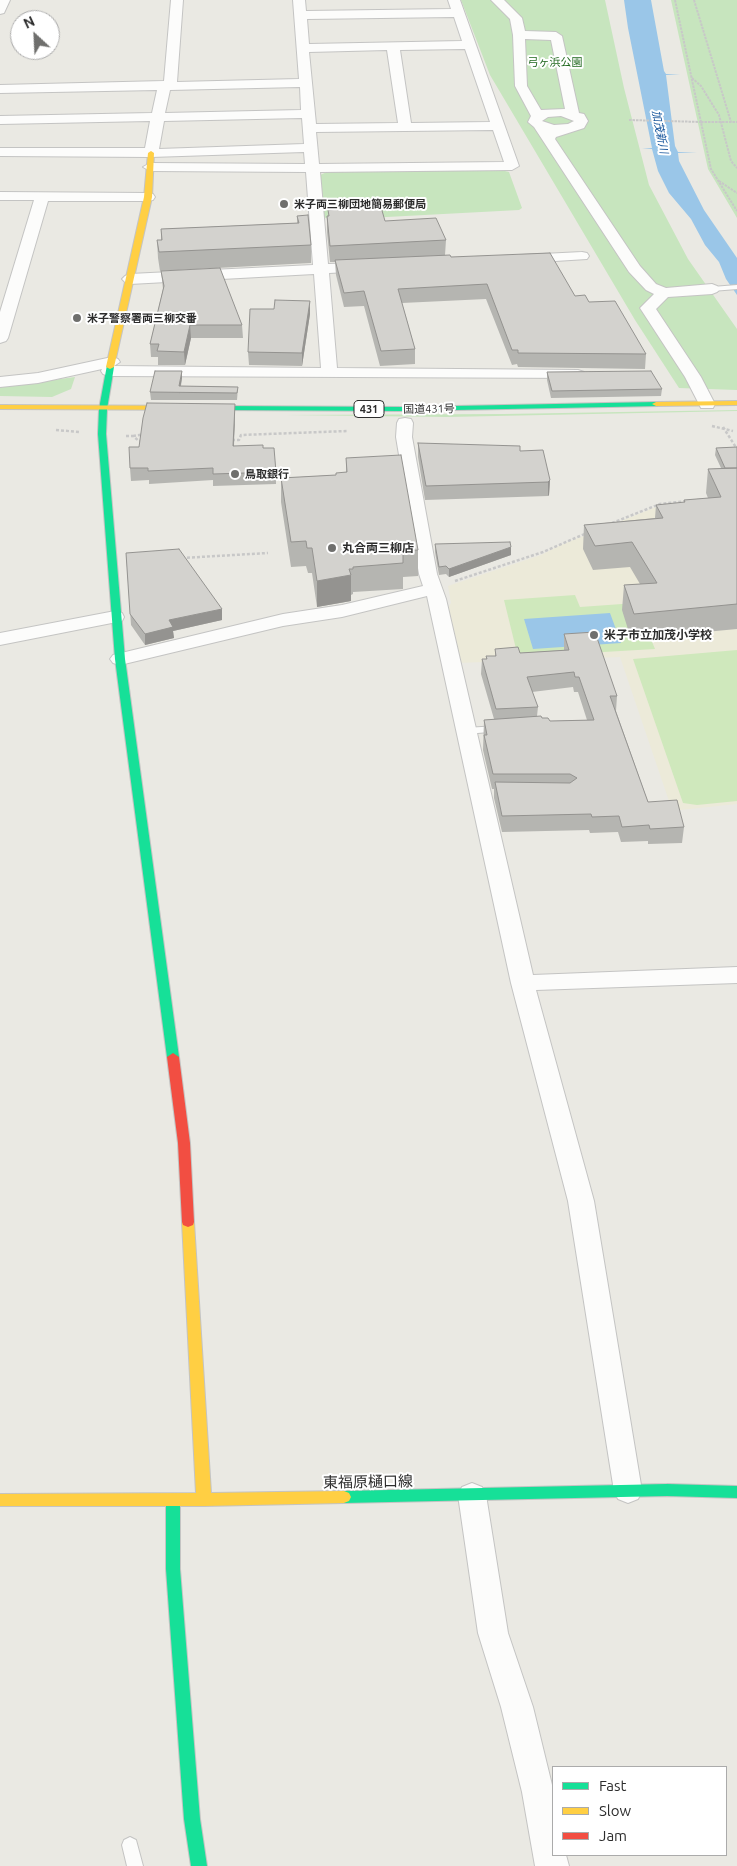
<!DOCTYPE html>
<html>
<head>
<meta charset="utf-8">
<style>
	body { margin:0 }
	#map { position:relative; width:737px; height:1866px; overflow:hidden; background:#eae9e3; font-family:Ubuntu,sans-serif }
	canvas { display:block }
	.legend { position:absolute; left:552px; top:1766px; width:175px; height:90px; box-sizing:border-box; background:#fff; border:1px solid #ababab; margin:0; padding:6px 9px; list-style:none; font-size:15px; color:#2d2d2d }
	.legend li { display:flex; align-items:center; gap:10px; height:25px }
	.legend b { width:25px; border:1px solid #ababab }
	.north { position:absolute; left:10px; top:10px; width:50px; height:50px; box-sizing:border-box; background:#fff; border:1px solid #ababab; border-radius:50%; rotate:335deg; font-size:14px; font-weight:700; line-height:20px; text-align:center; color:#2d2d2d }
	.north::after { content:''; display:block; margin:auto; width:18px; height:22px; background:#6f6f6d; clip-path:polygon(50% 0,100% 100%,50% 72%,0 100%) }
</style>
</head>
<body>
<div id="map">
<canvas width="737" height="1866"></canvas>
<ul class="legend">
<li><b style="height:6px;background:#16e098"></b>Fast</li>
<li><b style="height:6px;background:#ffcf43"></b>Slow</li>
<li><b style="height:6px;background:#f24e42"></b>Jam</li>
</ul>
<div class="north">N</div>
</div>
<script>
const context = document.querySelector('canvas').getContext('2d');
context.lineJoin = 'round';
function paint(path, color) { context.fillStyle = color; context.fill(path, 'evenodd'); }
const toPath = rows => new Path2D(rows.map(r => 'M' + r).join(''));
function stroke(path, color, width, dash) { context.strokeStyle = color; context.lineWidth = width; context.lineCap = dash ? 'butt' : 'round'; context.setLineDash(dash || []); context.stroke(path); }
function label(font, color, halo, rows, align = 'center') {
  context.font = font + ' Ubuntu,"Noto Sans JP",sans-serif'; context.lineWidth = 4; context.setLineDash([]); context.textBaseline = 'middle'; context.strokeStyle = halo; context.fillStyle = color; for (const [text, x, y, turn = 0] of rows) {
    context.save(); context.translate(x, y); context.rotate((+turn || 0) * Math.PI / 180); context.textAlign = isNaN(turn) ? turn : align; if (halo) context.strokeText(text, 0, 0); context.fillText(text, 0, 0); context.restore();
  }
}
const education = toPath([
	[737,500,737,804,680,810,670,804,620,657,457,663,445,613,451,603,448,586,541,555,561,545,656,507]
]);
const green = toPath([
	[461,0,605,0,624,88,649,185,688,259,737,329,737,390,679,388,635,320,490,75],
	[671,0,737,0,737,218,708,169],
	[501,170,509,172,522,208,519,210,330,220,324,217,320,175,327,172],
	[75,377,71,389,52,397,0,396,0,387],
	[737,410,737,411,690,412,447,417,286,415,504,414]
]);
const pitch = toPath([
	[575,595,580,607,636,603,655,649,518,657,504,600],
	[737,650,737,801,697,805,683,803,633,659]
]);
const water = toPath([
	[624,0,651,0,664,71,666,74,680,74,666,75,675,146,678,152,697,153,678,153,679,161,704,210,737,258,737,295,726,279,719,262,705,245,691,219,669,193,658,171,652,149,642,149,652,148,628,28],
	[610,613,621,643,533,649,524,619]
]);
const pathFar1 = toPath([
	[675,0,711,169,737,211],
	[694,0,731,122],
	[692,78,701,86,719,115,731,161,737,168],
	[701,122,737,122],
	[719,181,737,193]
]);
const path = toPath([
	[712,426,733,431],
	[723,427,737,449],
	[56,430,79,432],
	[126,436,133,436,139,441,143,441],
	[133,436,145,434],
	[232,440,239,440,241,435,347,431],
	[612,523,660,504,687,501],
	[182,558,268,553],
	[455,581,543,552,587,533]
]);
const lane = toPath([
	[737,285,737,289,712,291,708,289,712,287,737,285],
	[497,726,502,729,501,731,466,734,461,731,466,728,497,726],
	[130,1837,136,1840,143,1866,127,1866,122,1845,124,1840,130,1837]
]);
const street = toPath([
	[0,0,10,0,4,13,0,14,0,0],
	[171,0,183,0,177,82,299,79,293,0,305,0,306,11,451,9,448,0,460,0,519,166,512,170,320,172,328,264,366,263,371,264,373,267,371,270,366,271,329,273,337,368,578,370,584,372,586,375,584,378,109,376,103,374,101,371,102,369,38,383,0,387,0,377,38,373,112,357,118,359,120,362,114,366,321,368,314,274,130,284,125,282,122,279,125,276,130,274,313,265,306,172,150,171,143,167,150,163,305,164,304,152,151,157,0,156,0,148,145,148,150,121,0,124,0,116,152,113,157,90,0,93,0,85,164,81,171,0],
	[454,17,462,41,309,44,307,19,454,17],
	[465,49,490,122,411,123,400,50,465,49],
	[387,50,398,123,316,124,309,52,387,50],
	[300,87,301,110,165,113,170,90,300,87],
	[302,118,304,144,159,149,164,121,302,118],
	[493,130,504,162,319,164,316,132,493,130],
	[491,0,504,0,522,18,525,31,556,32,562,36,579,113,584,114,588,121,584,128,556,137,555,139,640,266,656,284,666,288,712,284,717,286,720,289,717,292,712,294,668,297,656,309,701,377,715,404,713,408,701,408,685,377,640,308,654,294,646,290,629,272,534,127,528,122,531,116,515,86,513,35,510,19,491,0],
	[525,39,551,40,565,109,541,110,527,86,525,39],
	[561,116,574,121,568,124,554,125,542,121,548,117,561,116],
	[0,192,148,193,153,194,155,197,153,200,148,201,48,201,8,338,6,341,0,343,0,312,34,200,0,200,0,192],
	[582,252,587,253,589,256,587,259,523,263,518,262,516,259,518,256,523,255,582,252],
	[405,418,411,419,413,423,412,437,437,574,446,599,533,975,737,967,737,983,536,990,594,1201,642,1491,638,1499,628,1503,618,1499,614,1491,568,1201,511,983,427,596,342,617,283,626,120,665,113,663,110,659,113,655,283,614,342,605,423,586,419,574,396,437,397,423,399,419,405,418],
	[115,611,122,613,124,617,122,621,0,645,0,633,115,611],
	[472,1483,482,1487,486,1495,508,1633,533,1707,553,1789,553,1855,566,1855,569,1866,535,1866,522,1792,501,1707,478,1633,458,1495,462,1487,472,1483]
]);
const fast = toPath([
	[107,365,114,367,107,409,106,434,125,659,179,1057,173,1061,167,1057,115,659,98,434,99,409,107,365],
	[656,402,659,402,659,406,404,411,217,410,213,408,217,406,404,407,656,402],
	[667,1484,737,1486,737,1498,667,1496,344,1503,339,1501,337,1497,339,1493,344,1491,667,1484],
	[173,1494,178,1496,180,1500,180,1569,200,1819,207,1866,191,1866,184,1819,166,1569,166,1500,168,1496,173,1494]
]);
const slow = toPath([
	[151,151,154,153,152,197,114,367,110,369,106,367,144,197,148,153,151,151],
	[737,401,737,405,656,406,652,404,656,402,737,401],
	[0,405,217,406,221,408,217,410,0,409,0,405],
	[188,1217,193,1219,194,1222,211,1493,344,1491,349,1493,351,1497,349,1501,344,1503,204,1506,0,1506,0,1494,196,1493,182,1222,183,1219,188,1217]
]);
const jam = toPath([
	[173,1053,179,1057,190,1143,194,1222,193,1225,188,1227,183,1225,182,1222,178,1143,167,1057,173,1053]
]);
const pathBridge = toPath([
	[629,120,701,122]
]);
const wall = toPath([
	[328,210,385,221,446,240,445,255,575,296,589,302,646,354,645,369,518,367,517,364,512,365,486,299,402,303,415,349,415,364,380,366,364,306,344,307,336,275,335,262,330,262,327,232,327,216,329,216],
	[297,216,311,245,311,263,160,271,158,258,157,240,161,240,161,229,297,223],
	[161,271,242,325,243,338,191,338,185,365,158,365,158,357,151,357,150,344,163,289],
	[310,301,310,314,302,366,249,365,248,352,274,309],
	[182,371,182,378,181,386,238,387,237,400,151,400,150,392],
	[547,372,662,389,661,396,551,398,547,380],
	[235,416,234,446,264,448,276,472,276,484,213,486,213,480,149,484,149,480,131,481,130,468,139,447],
	[418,443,520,451,550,480,549,495,548,496,425,500,418,457],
	[737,447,737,629,631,639,622,610,624,585,640,584,630,567,593,570,583,549,584,525,655,518,656,505,684,503,684,500,708,498,706,493,708,469,721,468,715,455,716,448],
	[346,458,418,550,418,576,403,577,403,589,353,592,353,594,351,595,351,601,317,607,312,573,308,573,306,566,291,567,281,502,281,478,336,475,346,472],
	[435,544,511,547,511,555,449,577,446,574,439,575,435,552],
	[126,553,222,609,222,620,173,631,174,638,145,645,131,625],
	[564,634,617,696,616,711,648,802,684,827,682,843,648,844,648,841,621,842,618,832,590,833,589,830,502,832,494,798,494,789,492,789,483,750,484,720,494,719,481,674,482,659,486,659,486,656,495,656,495,649,520,653,564,650],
	[573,687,574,692,578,692,587,720,550,721,537,716,538,707,532,692]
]);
const shadedWall = toPath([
	[310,301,310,314,302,366,302,353],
	[190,325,191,338,185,365,184,352],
	[182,371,182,378,179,394,179,386],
	[235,404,235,416,233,458,233,446],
	[550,480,549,495,548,496,548,482],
	[511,547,511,555,449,577,449,569],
	[351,575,351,601,317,607,317,581],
	[222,609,222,620,173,631,174,638,145,645,145,634,169,620]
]);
const building = toPath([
	[381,207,385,221,436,218,446,240,330,246,327,216,329,216,328,210,340,209,381,207],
	[308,215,311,245,159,252,157,240,162,240,161,229,299,223,297,216,308,215],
	[550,253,575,296,585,295,589,302,615,301,646,354,518,353,518,350,512,350,487,284,398,289,415,349,381,351,364,291,344,293,335,260,450,255,451,257,550,253],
	[220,268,242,325,190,325,184,352,157,351,159,344,150,344,164,286,161,271,220,268],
	[275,300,310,301,302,353,248,352,250,309,274,309,275,300],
	[155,371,182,371,179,386,238,387,237,393,150,392,155,371],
	[651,371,662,389,552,391,547,372,651,371],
	[147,403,235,404,233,446,263,445,263,448,274,448,276,472,213,474,213,468,148,471,148,468,130,468,129,447,139,447,143,418,147,403],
	[418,443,520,446,520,451,543,450,550,480,548,482,426,486,418,443],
	[737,447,737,468,725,468,716,448,737,447],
	[401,455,418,550,403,551,403,563,353,567,353,569,349,569,351,575,317,581,312,548,307,548,306,541,291,542,281,478,336,475,336,473,347,472,346,458,401,455],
	[737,468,737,604,634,614,624,585,657,583,632,542,595,546,584,525,663,518,656,505,685,502,684,500,721,497,708,469,737,468],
	[510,542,511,547,449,569,446,566,439,567,435,544,510,542],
	[179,549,222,609,169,620,173,627,145,634,130,614,126,553,179,549],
	[595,632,617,696,610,696,648,802,677,800,684,827,650,829,649,825,622,827,619,816,592,817,591,814,502,816,495,782,570,783,577,778,570,774,493,774,484,735,487,735,484,720,541,716,542,718,548,718,550,721,594,720,579,677,575,677,574,672,527,677,538,707,496,709,482,659,487,659,486,656,496,656,495,649,518,647,520,653,569,650,564,634,595,632]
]);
const markers = [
	[284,204,5,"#6f6f6d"],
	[77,318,5,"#6f6f6d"],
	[235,474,5,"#6f6f6d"],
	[332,548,5,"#6f6f6d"],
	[594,635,5,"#6f6f6d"]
];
const farParknames = [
	["弓ヶ浜公園",555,62]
];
const farWaternames = [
	["加茂新川",660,132,79]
];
const farPoinames = [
	["米子両三柳団地簡易郵便局",294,204],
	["米子警察署両三柳交番",87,318],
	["鳥取銀行",245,474]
];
const shields = [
	[369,409,30]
];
const shieldNames = [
	["431",369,409]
];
const farStreetnames = [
	["国道431号",429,409,-1]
];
const poiNames = [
	["丸合両三柳店",342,548],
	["米子市立加茂小学校",604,635]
];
const nearStreetnames = [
	["東福原樋口線",368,1482,-1]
];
paint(education, '#ecead9');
paint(green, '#c7e5be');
paint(pitch, '#cfe8bc');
paint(water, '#9ac6e8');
stroke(lane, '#c4c4c3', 2);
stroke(street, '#c4c4c3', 2);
stroke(fast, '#c4c4c3', 2);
stroke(slow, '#c4c4c3', 2);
stroke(jam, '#c4c4c3', 2);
stroke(pathFar1, '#c8c8c8', 2, [2.5, 1]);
stroke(path, '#c8c8c8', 2.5, [3, 2]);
paint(lane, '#fcfcfb');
paint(street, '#fcfcfb');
paint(fast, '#16e098');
paint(slow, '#ffcf43');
paint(jam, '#f24e42');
stroke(pathBridge, '#c8c8c8', 2, [2.5, 1]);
paint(wall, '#b5b5b1');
paint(shadedWall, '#949390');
paint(building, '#d3d2ce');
stroke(building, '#949390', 1);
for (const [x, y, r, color] of markers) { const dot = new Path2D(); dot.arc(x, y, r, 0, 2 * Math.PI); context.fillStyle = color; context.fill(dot); stroke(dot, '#fff', 2); }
label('11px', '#20681e', '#fff', farParknames);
label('italic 11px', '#13539a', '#fff', farWaternames);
label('bold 11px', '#2d2d2d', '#fff', farPoinames, 'left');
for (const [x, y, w] of shields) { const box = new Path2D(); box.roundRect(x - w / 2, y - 8.5, w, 17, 4); context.fillStyle = '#fff'; context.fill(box); stroke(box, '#2d2d2d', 1); }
label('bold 11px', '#2d2d2d', null, shieldNames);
label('11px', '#2d2d2d', '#fff', farStreetnames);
label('bold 12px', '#2d2d2d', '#fff', poiNames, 'left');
label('15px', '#2d2d2d', '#fff', nearStreetnames);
</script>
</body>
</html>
